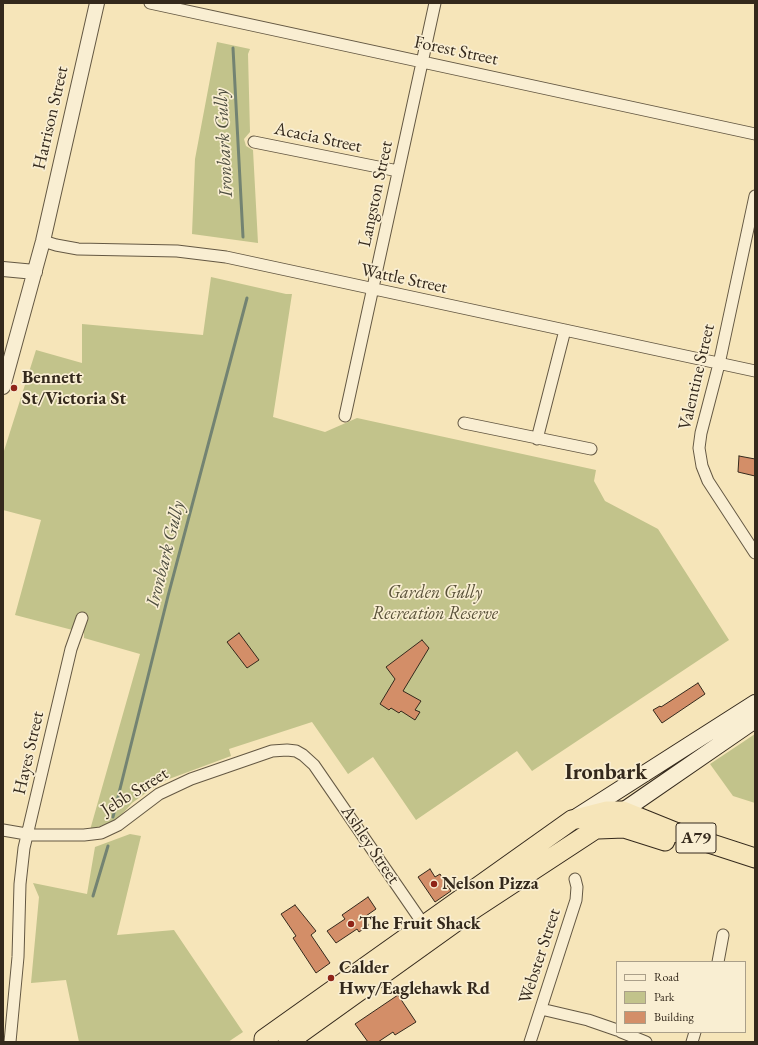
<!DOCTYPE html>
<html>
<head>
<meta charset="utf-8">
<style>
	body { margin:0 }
	#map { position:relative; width:758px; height:1045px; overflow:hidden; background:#f6e5b9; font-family:"EB Garamond",serif }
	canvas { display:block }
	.frame { position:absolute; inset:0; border:4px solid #34291c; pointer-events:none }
	.legend { position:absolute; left:616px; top:961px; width:130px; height:72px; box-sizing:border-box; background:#f9eed2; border:1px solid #aa9f89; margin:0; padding:5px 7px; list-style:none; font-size:12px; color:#34291c }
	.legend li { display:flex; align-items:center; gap:8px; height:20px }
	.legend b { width:20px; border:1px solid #aa9f89 }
</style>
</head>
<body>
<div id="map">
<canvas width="758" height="1045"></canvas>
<div class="frame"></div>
<ul class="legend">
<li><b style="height:5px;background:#f9eed2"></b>Road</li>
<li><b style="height:11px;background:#c2c38b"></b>Park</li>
<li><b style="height:11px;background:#d38e68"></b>Building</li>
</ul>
</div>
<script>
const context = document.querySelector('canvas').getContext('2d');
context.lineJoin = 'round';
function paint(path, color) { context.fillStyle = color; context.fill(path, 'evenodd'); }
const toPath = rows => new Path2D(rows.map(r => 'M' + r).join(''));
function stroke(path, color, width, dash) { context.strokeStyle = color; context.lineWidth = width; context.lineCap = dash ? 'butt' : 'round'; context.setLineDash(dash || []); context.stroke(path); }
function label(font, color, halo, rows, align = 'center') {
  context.font = font + ' "EB Garamond",serif'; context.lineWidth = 3.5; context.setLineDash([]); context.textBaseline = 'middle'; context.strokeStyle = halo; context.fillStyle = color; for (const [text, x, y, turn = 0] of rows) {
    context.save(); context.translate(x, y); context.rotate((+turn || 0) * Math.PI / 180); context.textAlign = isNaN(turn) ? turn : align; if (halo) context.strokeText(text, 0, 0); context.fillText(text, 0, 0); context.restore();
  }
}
const green = toPath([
	[217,42,250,49,248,54,250,132,244,139,246,146,253,150,258,243,192,234,195,159],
	[211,277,286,294,292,294,273,417,325,432,357,418,596,470,594,481,605,501,658,529,729,640,532,771,517,751,416,820,373,757,348,774,312,722,229,749,231,756,161,782,132,803,117,820,90,830,140,654,84,638,84,633,15,615,41,520,3,510,3,454,36,350,82,363,82,324,203,335],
	[755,734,755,803,733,796,710,764],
	[130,834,141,836,117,935,174,930,243,1032,228,1042,79,1042,66,980,31,983,39,897,33,883,87,894,95,847]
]);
const stream = toPath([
	[233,48,243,237],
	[113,817,168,596,247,298],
	[93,896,108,846]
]);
const building = toPath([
	[739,456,755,459,755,476,738,472,739,456],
	[239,633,259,660,247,668,227,642,239,633],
	[422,640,429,648,403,691,421,701,415,710,420,712,415,720,401,711,399,713,391,708,389,710,380,704,395,679,386,667,422,640],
	[698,683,705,694,662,723,653,710,660,706,661,707,698,683],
	[430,869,435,877,440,874,451,891,435,902,418,877,430,869],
	[368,897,376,909,363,918,369,925,359,932,357,929,336,943,327,931,345,919,342,915,368,897],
	[295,905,316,931,311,935,330,963,316,973,293,938,296,936,281,914,295,905],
	[398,995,416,1022,395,1035,393,1032,378,1042,368,1042,355,1024,398,995]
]);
const minor = toPath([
	[150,3,755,134],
	[254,142,398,171],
	[755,196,719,364,701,433,699,448,702,466,708,481,755,553],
	[43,241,56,245,78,249,177,251,226,257,755,371],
	[345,416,435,3],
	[464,423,591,449],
	[537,439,565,330],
	[3,830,32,835,84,835,101,833,118,825,159,794,191,779,272,751,287,750,296,751,303,755,314,765,424,925],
	[718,962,723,935],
	[541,1009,588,1020,617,1030],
	[621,1032,646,1042],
	[10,1042,18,957,20,884,24,848,71,649,82,618],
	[530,1042,576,900,577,887,575,879],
	[692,1042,695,1032]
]);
const tertiary = toPath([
	[3,269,35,272],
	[3,387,43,241,97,3]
]);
const secondary = toPath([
	[623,811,755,720],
	[578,816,755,703]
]);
const trunk = toPath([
	[598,829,624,828,665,841],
	[264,1042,264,1039,572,820,607,811,623,811,675,832,755,858],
	[288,1042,475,908,623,811]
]);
const markers = [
	[14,388,4,"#8f2418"],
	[434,884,4,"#8f2418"],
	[351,924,4,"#8f2418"],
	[331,978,4,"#8f2418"]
];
const shields = [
	[696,838,40]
];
const shieldNames = [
	["A79",696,838]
];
const streetNames = [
	["Forest Street",456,51,12],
	["Harrison Street",51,118,-77],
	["Acacia Street",318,138,12],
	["Langston Street",376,194,-78],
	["Wattle Street",404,279,12],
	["Valentine Street",697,377,-77],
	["Hayes Street",29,753,-77],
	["Jebb Street",135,792,-32],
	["Ashley Street",370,845,56],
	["Webster Street",540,956,-72]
];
const poiNames = [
	["Bennett",22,378],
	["St/Victoria St",22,399],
	["Nelson Pizza",442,884],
	["The Fruit Shack",359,924],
	["Calder",339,968],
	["Hwy/Eaglehawk Rd",339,989]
];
const parkNames = [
	["Garden Gully",435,593],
	["Recreation Reserve",435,614]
];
const waterNames = [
	["Ironbark Gully",224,143,-93],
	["Ironbark Gully",166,554,-76]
];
const districtNames = [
	["Ironbark",606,773]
];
paint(green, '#c2c38b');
stroke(stream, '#738372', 3);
paint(building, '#d38e68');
stroke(building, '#34291c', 1);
stroke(minor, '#645843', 13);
stroke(tertiary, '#645843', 16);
stroke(secondary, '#34291c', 18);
stroke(trunk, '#34291c', 21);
stroke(minor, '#f9eed2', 11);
stroke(tertiary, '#f9eed2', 14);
stroke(secondary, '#f9eed2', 16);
stroke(trunk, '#f6e5b9', 19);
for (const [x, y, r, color] of markers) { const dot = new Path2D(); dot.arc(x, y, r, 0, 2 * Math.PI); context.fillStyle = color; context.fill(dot); stroke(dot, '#f9eed2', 1.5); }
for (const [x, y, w] of shields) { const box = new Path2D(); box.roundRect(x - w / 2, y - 15, w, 30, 3); context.fillStyle = '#f9eed2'; context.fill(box); stroke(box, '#34291c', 1); }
label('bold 17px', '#34291c', null, shieldNames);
label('18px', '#34291c', '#f9eed2', streetNames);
label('bold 18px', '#34291c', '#f9eed2', poiNames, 'left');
label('italic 18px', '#585038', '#f9eed2', parkNames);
label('italic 19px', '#4e4e40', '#f9eed2', waterNames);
label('bold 22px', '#34291c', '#f9eed2', districtNames);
</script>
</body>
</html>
